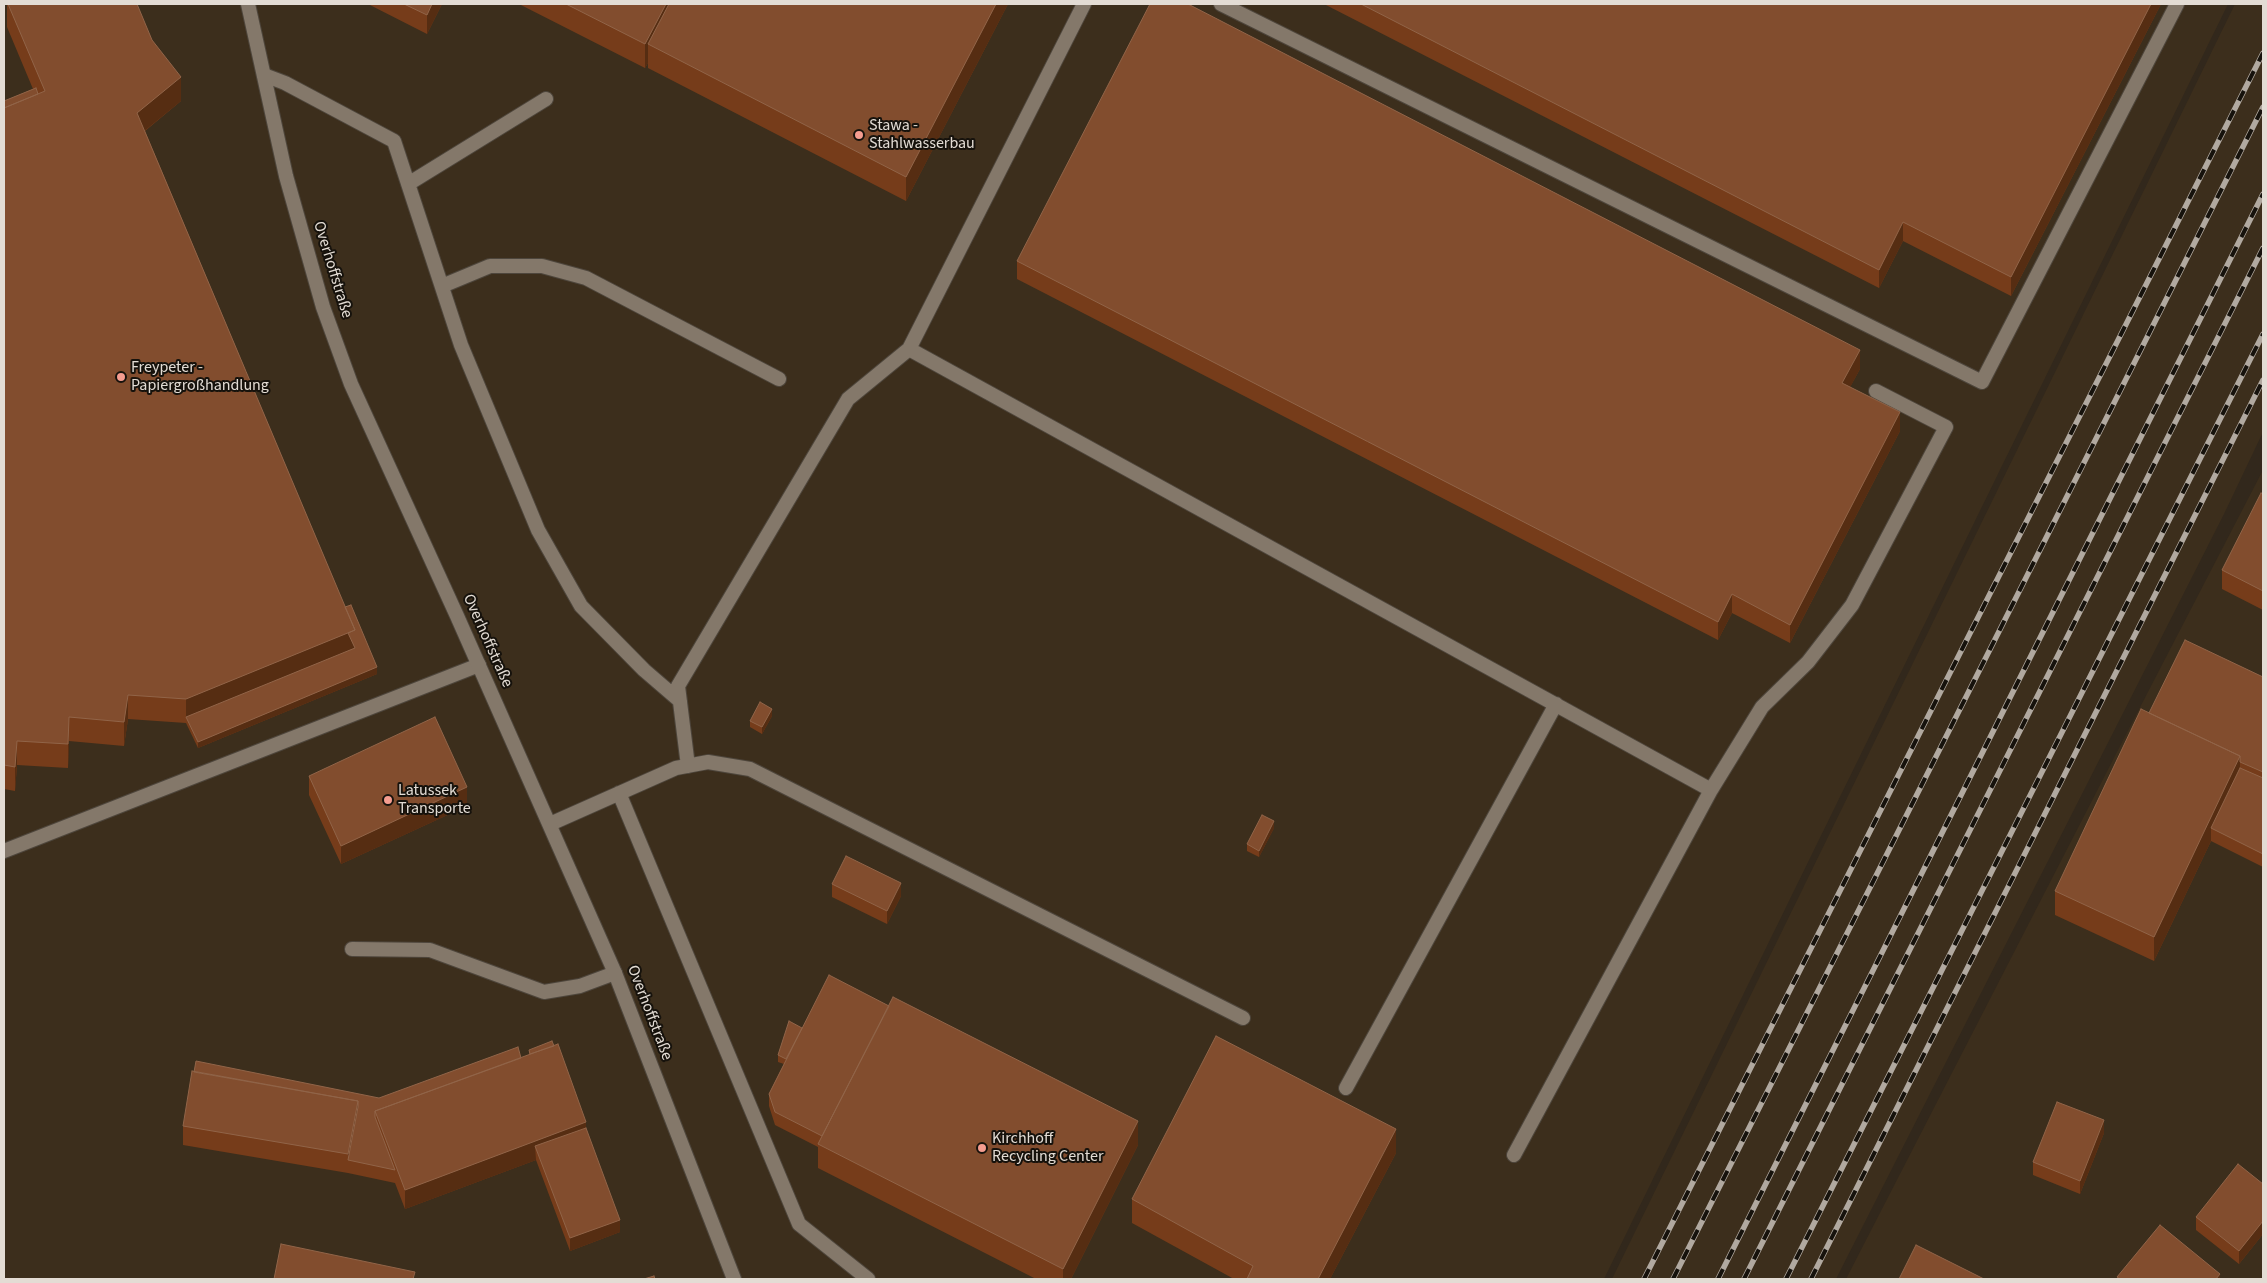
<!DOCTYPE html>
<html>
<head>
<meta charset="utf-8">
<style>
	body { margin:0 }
	#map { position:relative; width:2267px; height:1283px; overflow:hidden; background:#32281c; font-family:"Source Sans 3",sans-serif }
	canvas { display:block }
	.frame { position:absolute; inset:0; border:5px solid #e3dcd4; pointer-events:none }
</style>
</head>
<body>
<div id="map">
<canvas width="2267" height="1283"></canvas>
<div class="frame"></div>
</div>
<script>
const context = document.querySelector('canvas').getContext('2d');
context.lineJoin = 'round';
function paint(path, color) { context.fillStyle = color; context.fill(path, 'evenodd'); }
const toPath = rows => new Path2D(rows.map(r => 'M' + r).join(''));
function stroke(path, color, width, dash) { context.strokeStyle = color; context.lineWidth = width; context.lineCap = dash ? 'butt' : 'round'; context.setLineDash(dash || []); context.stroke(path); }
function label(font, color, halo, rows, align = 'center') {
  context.font = font + ' "Source Sans 3",sans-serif'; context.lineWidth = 4; context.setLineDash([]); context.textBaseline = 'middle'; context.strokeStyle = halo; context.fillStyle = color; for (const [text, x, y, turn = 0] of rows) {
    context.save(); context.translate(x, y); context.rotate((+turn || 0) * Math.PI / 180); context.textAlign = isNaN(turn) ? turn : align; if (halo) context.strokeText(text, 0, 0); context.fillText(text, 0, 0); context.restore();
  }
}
const built = toPath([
	[4,4,2228,4,1604,1279,4,1279],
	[2235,4,2263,4,2263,432,2224,514,1836,1279,1612,1279],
	[2263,470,2263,1279,1846,1279,2135,717]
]);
const service = toPath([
	[1084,4,909,349,1711,790],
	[1221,4,1982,382,2177,4],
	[264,75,285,83,394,141,461,345,538,530,581,606,644,670,680,701],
	[408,184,546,99],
	[442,286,490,266,542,266,586,278,779,379],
	[688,766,678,686,848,399,909,349],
	[619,793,799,1224,868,1279],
	[550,824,676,768,708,762,750,769,1243,1018],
	[4,851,479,665],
	[352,949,430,950,544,992,580,986,615,973],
	[1346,1088,1556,704],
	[1514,1155,1711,790,1762,707,1808,662,1852,605,1946,427,1876,391]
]);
const minor = toPath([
	[248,4,286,176,323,307,351,384,457,616,615,973,734,1279]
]);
const rail = toPath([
	[1644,1279,2263,53],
	[1673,1279,2263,107],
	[1718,1279,2263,194],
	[1744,1279,2263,248],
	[1786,1279,2263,334],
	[1811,1279,2263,380]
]);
const wall = toPath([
	[7,4,152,40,181,101,145,131,345,607,377,674,198,748,186,723,128,719,124,746,69,741,68,768,17,765,15,791,4,789,4,101,33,89,7,27],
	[368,4,442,4,427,34],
	[519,4,1008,4,906,201,648,68,648,63,645,68],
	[1324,4,2161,4,2011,296,1903,241,1879,288],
	[1017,261,1860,369,1850,387,1900,431,1790,643,1732,613,1718,640,1017,279],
	[2263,494,2263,610,2222,589,2222,570],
	[2263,677,2263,867,2211,841,2154,961,2055,915,2055,891,2149,713],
	[772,716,762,734,750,727,750,721],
	[309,776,467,806,341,864,309,795],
	[1274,828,1259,857,1247,851,1247,844],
	[832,884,901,896,887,924,832,897],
	[802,1028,1138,1145,1071,1279,1036,1279,818,1168,818,1147,775,1125,769,1106,769,1094,784,1064,778,1062,778,1055],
	[529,1050,586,1128,620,1232,570,1251,536,1160,405,1209,395,1183,348,1173,183,1145,183,1126,379,1098,521,1058,529,1055],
	[2104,1133,2080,1194,2033,1175,2033,1162],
	[1396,1153,1330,1279,1234,1279,1132,1223,1132,1199],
	[2263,1184,2263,1234,2239,1264,2196,1230,2196,1217]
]);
const shadedWall = toPath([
	[432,4,442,4,427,34,427,15],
	[666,4,678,4,648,44,648,63,645,68,645,44],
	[996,4,1008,4,906,201,906,177],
	[2151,4,2161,4,2011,296,2011,277],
	[181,77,181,101,137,137,137,113],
	[1903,222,1903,241,1879,288,1879,270],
	[1860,350,1860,369,1842,402,1842,383],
	[1900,412,1900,431,1790,643,1790,625],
	[1732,594,1732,613,1718,640,1718,622],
	[355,630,355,654,186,717,186,723,186,699],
	[377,667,377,674,198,748,198,742],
	[128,695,128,719,124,746,124,722],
	[772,709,772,716,762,734,762,727],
	[69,717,69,741,68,768,68,744],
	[17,741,17,765,15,791,15,767],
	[2240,756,2240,780,2211,828,2211,841,2154,961,2154,937],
	[467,787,467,806,341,864,341,846],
	[1274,821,1274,828,1259,857,1259,851],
	[901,883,901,896,887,924,887,911],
	[358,1101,358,1120,348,1160,348,1154],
	[2104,1120,2104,1133,2080,1194,2080,1181],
	[1138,1121,1138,1145,1071,1279,1063,1279,1063,1269],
	[586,1122,586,1141,535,1146,536,1160,405,1209,405,1190],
	[1396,1129,1396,1153,1330,1279,1318,1279],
	[620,1220,620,1232,570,1251,570,1238],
	[2263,1221,2263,1234,2239,1264,2239,1251],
	[2220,1274,2220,1279,2216,1279]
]);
const building = toPath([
	[8,4,137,4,152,40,181,77,137,113,355,630,186,699,128,695,124,722,69,717,68,744,17,741,15,767,4,765,4,108,45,91,8,4],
	[404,4,432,4,427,15,404,4],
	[566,4,666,4,645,44,566,4],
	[669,4,996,4,906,177,648,44,669,4],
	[1150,4,1188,4,1860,350,1842,383,1900,412,1790,625,1732,594,1718,622,1017,261,1150,4],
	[1361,4,2151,4,2011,277,1903,222,1879,270,1361,4],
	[36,88,38,94,4,108,4,101,36,88],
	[2261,493,2263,494,2263,591,2222,570,2261,493],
	[351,605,377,667,198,742,186,717,355,648,348,633,355,630,345,607,351,605],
	[2185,640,2263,677,2263,772,2240,762,2240,756,2149,713,2185,640],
	[760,702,772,709,762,727,750,721,760,702],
	[2141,709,2240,756,2154,937,2055,891,2141,709],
	[435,717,467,787,341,846,309,776,435,717],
	[2240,768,2263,778,2263,854,2211,828,2240,768],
	[1262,815,1274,821,1259,851,1247,844,1262,815],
	[846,856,901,883,887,911,832,884,846,856],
	[829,975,889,1006,822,1136,775,1112,769,1094,829,975],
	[893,997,1138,1121,1063,1269,818,1144,893,997],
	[789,1021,802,1028,786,1059,778,1055,789,1021],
	[1216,1036,1396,1129,1318,1279,1247,1279,1253,1266,1132,1199,1216,1036],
	[552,1041,554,1046,530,1054,529,1050,552,1041],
	[558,1044,586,1122,405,1190,375,1111,558,1044],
	[518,1047,521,1058,375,1111,375,1117,395,1170,348,1160,358,1107,358,1101,194,1072,196,1061,379,1098,518,1047],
	[192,1071,358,1101,348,1154,183,1126,192,1071],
	[2057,1102,2104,1120,2080,1181,2033,1162,2057,1102],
	[586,1128,620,1220,570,1238,535,1146,586,1128],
	[2238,1164,2263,1184,2263,1221,2239,1251,2196,1217,2238,1164],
	[2160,1225,2220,1274,2216,1279,2120,1279,2117,1277,2160,1225],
	[281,1244,415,1272,413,1279,274,1279,281,1244],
	[1916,1245,1984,1279,1899,1279,1916,1245],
	[654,1276,655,1279,644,1279,654,1276]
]);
const markers = [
	[859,135,5,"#f59d90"],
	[121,377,5,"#f59d90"],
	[388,800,5,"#f59d90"],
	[982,1148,5,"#f59d90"]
];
const poiNames = [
	["Stawa -",869,126],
	["Stahlwasserbau",869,144],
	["Freypeter -",131,368],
	["Papiergroßhandlung",131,386],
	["Latussek",398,791],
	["Transporte",398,809],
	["Kirchhoff",992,1139],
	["Recycling Center",992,1157]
];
const streetNames = [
	["Overhoffstraße",332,270,73],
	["Overhoffstraße",487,641,66],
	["Overhoffstraße",649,1013,69]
];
paint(built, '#3c2e1c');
stroke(service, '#4e463c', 16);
stroke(minor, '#4e463c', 16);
stroke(service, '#84786a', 14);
stroke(minor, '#84786a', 14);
stroke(rail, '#b1a9a0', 5.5);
stroke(rail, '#16120c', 4, [11]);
paint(wall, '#763c1a');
paint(shadedWall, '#562d12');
paint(building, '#824d2e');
stroke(building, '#916448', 1);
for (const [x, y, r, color] of markers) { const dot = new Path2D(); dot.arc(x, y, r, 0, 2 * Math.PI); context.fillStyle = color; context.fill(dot); stroke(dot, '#16120c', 2); }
label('16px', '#e3dcd4', '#16120c', poiNames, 'left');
label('16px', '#e3dcd4', '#16120c', streetNames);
</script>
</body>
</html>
